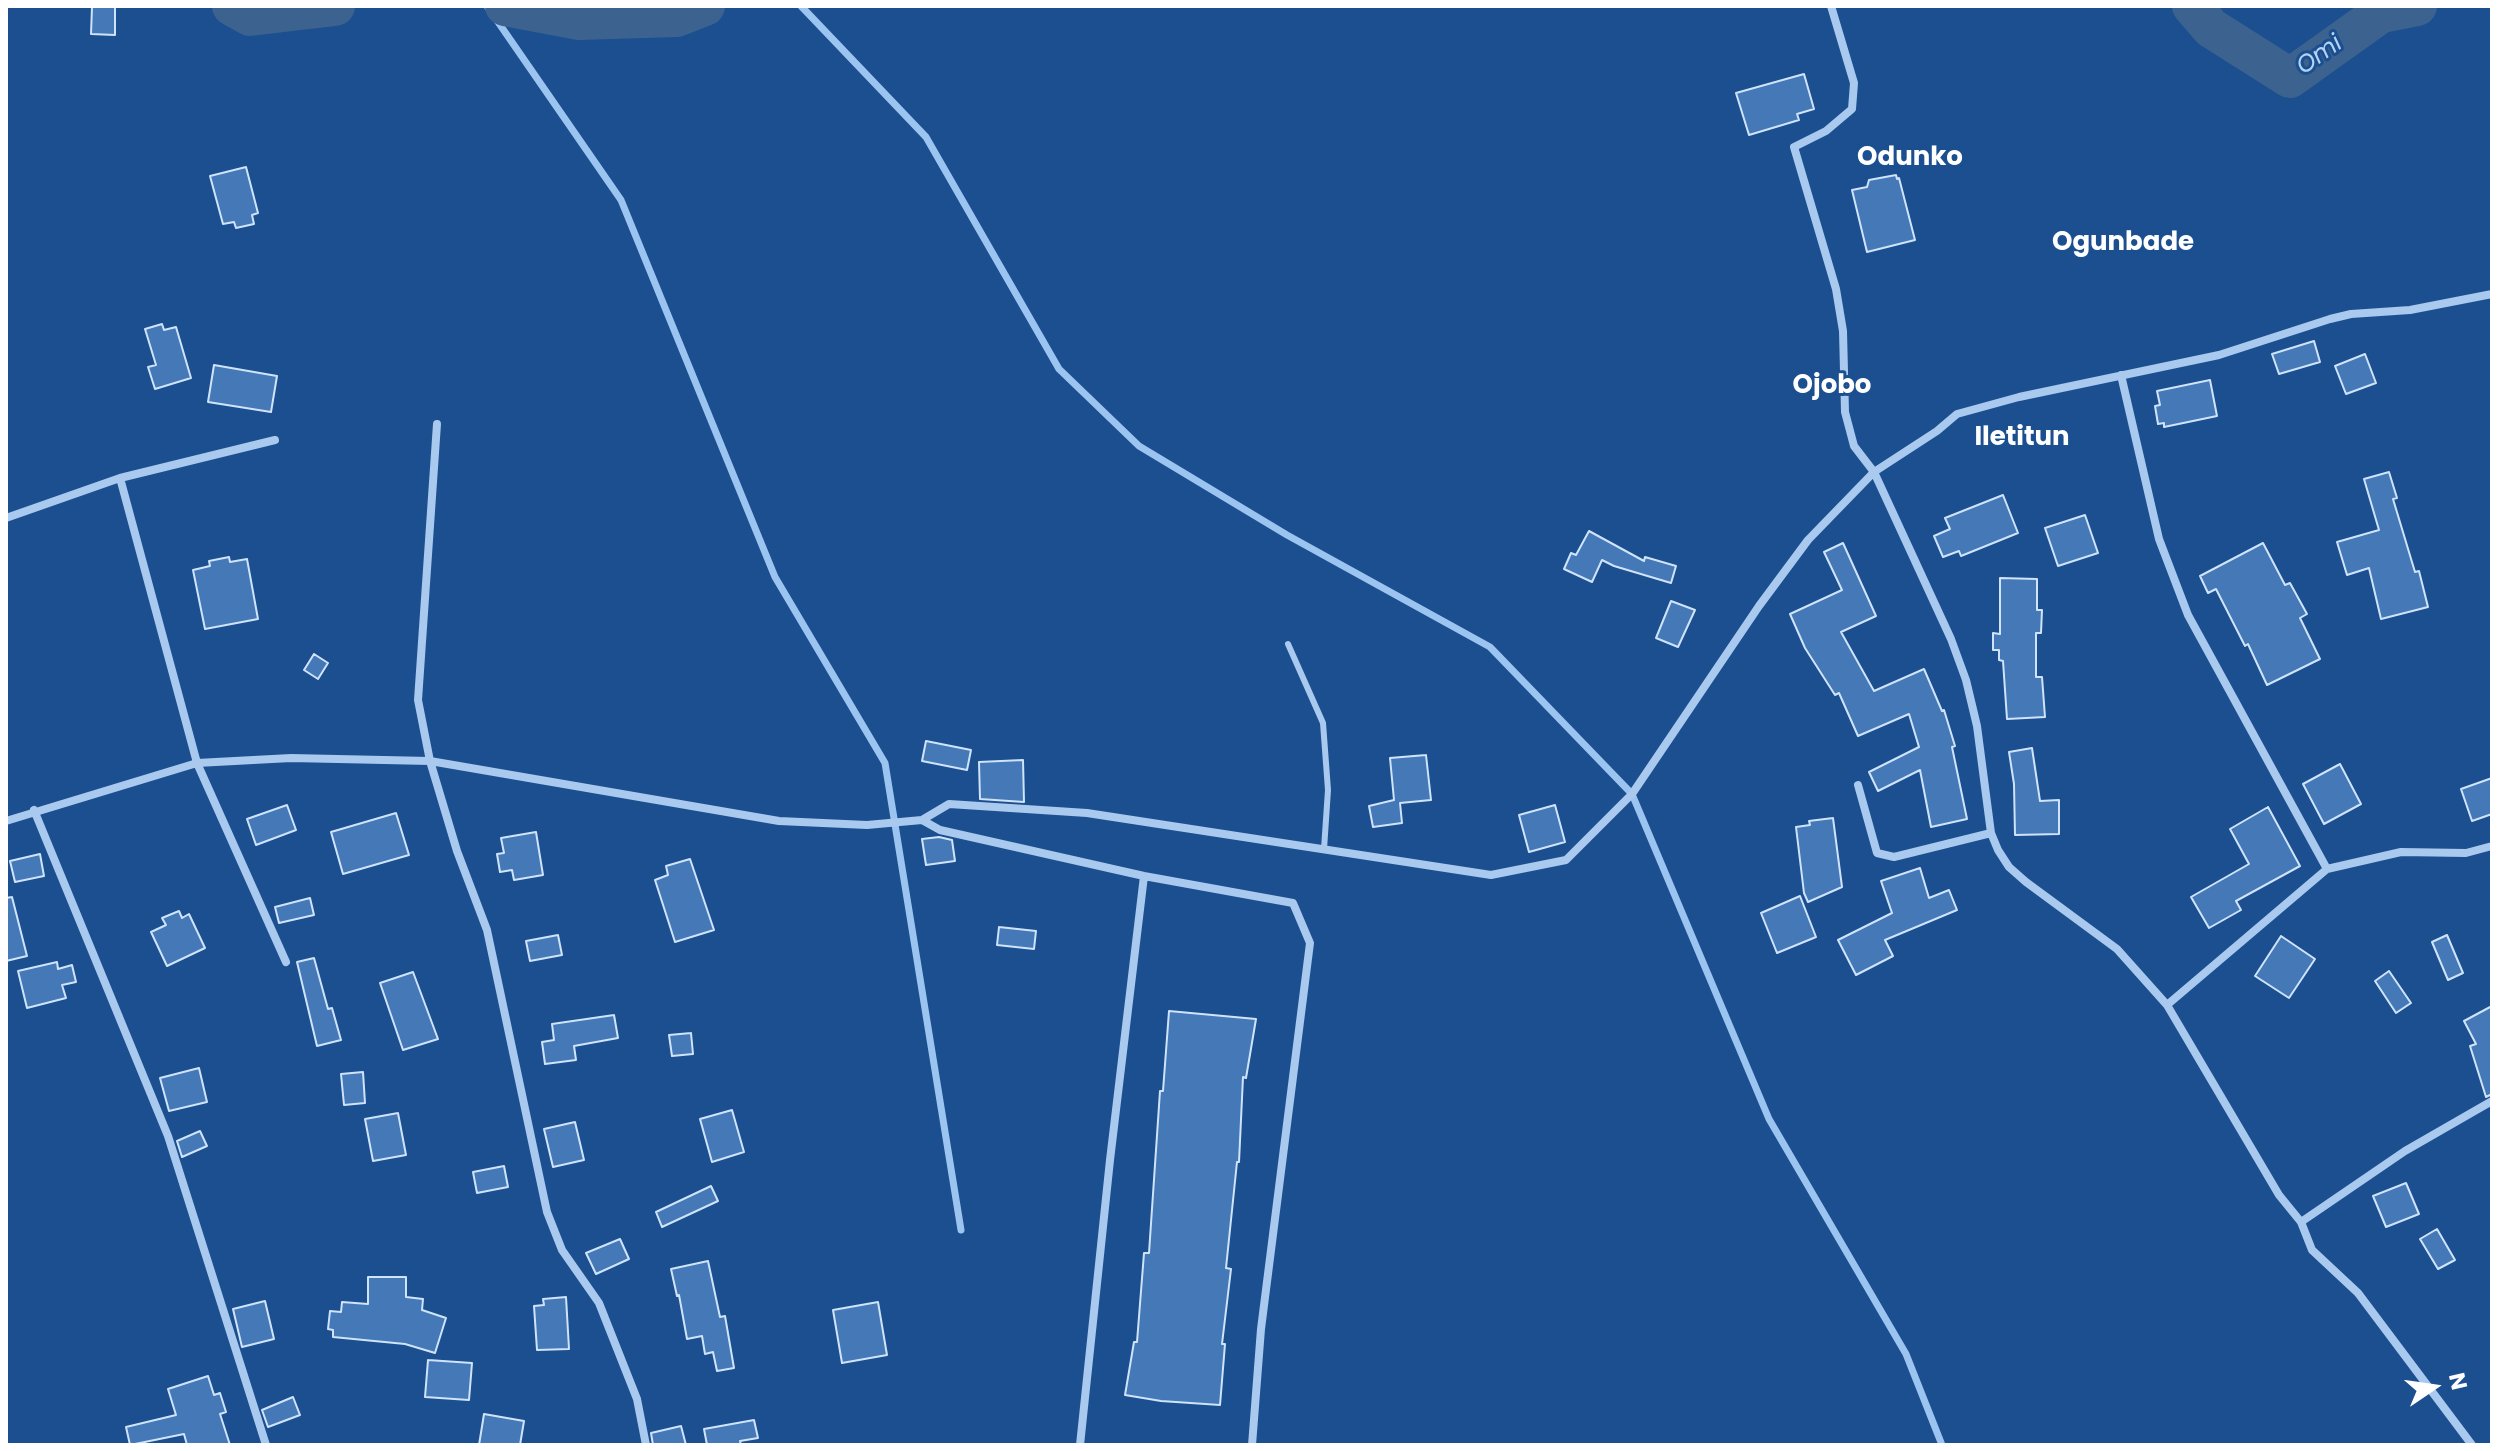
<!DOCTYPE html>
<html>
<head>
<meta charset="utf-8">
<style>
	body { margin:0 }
	#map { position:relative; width:2498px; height:1451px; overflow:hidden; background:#1b4f8f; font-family:Poppins,sans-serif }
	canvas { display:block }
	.frame { position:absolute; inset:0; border:8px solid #fff; pointer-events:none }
	.north { position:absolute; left:2394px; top:1347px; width:80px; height:80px; -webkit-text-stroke:6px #1b4f8f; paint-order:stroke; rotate:77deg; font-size:22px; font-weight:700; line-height:32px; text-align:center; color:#fff }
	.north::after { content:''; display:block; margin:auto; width:28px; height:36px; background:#fff; clip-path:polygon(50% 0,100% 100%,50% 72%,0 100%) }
</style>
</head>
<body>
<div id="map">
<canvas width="2498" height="1451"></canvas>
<div class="frame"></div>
<div class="north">N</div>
</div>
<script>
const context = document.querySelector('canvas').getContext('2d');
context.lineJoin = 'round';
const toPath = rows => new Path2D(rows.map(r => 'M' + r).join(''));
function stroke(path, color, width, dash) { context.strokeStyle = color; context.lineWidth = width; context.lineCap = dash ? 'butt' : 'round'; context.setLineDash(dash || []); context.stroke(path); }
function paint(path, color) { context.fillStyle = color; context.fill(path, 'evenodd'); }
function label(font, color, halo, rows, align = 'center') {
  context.font = font + ' Poppins,sans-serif'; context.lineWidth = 6; context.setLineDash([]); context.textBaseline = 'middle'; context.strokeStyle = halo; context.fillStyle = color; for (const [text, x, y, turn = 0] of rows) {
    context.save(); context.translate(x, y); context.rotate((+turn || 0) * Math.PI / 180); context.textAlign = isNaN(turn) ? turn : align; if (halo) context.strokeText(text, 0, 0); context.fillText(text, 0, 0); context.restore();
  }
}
const stream = toPath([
	[487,6,621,200,775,577,885,763,961,1230],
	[801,6,926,137,1059,369,1139,446,1287,535,1490,647,1632,794,1769,1119,1906,1354,1942,1445]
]);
const river = toPath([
	[232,6,250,16,335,6],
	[505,6,579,20,677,17,705,6],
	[2192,6,2211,28,2290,78,2381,13,2417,6]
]);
const building = toPath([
	[92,7,115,7,115,35,91,34,92,7],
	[1804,74,1814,109,1797,114,1799,120,1749,135,1736,93,1804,74],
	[246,167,258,213,252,215,254,224,236,228,234,222,223,224,210,176,246,167],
	[1896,175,1897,179,1899,178,1915,240,1867,252,1852,190,1867,187,1869,180,1896,175],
	[162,324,164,330,176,327,191,378,155,389,148,367,156,365,145,329,162,324],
	[2314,341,2320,362,2279,374,2272,354,2314,341],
	[2365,354,2376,383,2346,394,2335,366,2365,354],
	[214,365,277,376,271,412,208,402,214,365],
	[2210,380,2217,416,2164,427,2164,423,2158,424,2155,406,2160,405,2157,391,2210,380],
	[2389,472,2397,498,2393,499,2415,572,2419,571,2428,607,2381,619,2369,568,2347,575,2337,542,2379,530,2364,479,2389,472],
	[2003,495,2018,533,1961,556,1959,551,1943,557,1934,536,1950,529,1945,518,2003,495],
	[2085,515,2098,553,2058,566,2045,528,2085,515],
	[1589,531,1644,561,1645,557,1676,566,1671,583,1614,566,1602,560,1592,582,1564,569,1571,553,1576,555,1589,531],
	[1843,543,1876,616,1841,632,1874,691,1924,669,1942,711,1944,710,1955,746,1952,747,1967,819,1931,827,1920,770,1878,791,1869,772,1919,747,1909,714,1858,736,1839,693,1835,695,1805,648,1790,614,1842,590,1824,552,1843,543],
	[2263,543,2285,585,2290,583,2307,614,2300,618,2320,659,2267,685,2248,644,2245,646,2216,589,2208,593,2200,576,2263,543],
	[229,557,230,562,247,559,258,619,205,629,193,570,210,566,209,561,229,557],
	[2000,578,2037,579,2037,610,2042,610,2041,633,2036,633,2036,677,2042,677,2045,717,2007,719,2003,661,1999,660,1999,650,1993,650,1993,633,2000,634,2000,578],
	[1671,601,1695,610,1678,647,1656,638,1671,601],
	[314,654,328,663,318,679,304,670,314,654],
	[926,741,971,750,967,770,922,761,926,741],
	[2032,748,2040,801,2059,800,2059,834,2015,835,2014,784,2009,752,2032,748],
	[1426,755,1431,800,1400,803,1402,823,1373,827,1369,806,1394,800,1390,758,1426,755],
	[1023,760,1024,802,980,799,979,762,1023,760],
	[2340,764,2361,804,2324,824,2303,784,2340,764],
	[2492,778,2492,814,2472,821,2461,789,2492,778],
	[287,805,296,830,256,845,247,819,287,805],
	[1555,805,1565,842,1529,852,1519,815,1555,805],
	[2268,807,2300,866,2236,901,2241,910,2209,928,2191,897,2249,864,2230,829,2268,807],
	[396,813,409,855,343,874,331,832,396,813],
	[1833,818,1842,887,1808,902,1804,893,1796,827,1810,825,1809,821,1833,818],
	[536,832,543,875,514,880,512,870,500,872,497,854,504,853,501,838,536,832],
	[939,837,952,840,955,861,926,865,922,839,939,837],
	[40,854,44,876,15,882,10,861,40,854],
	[690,859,714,930,675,942,655,880,668,875,666,866,690,859],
	[1920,868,1929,898,1949,890,1957,910,1885,940,1893,956,1856,975,1838,940,1892,913,1881,881,1920,868],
	[1800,896,1816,937,1777,953,1761,913,1800,896],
	[12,897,27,956,6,961,6,898,12,897],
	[310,898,314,915,279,923,275,907,310,898],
	[179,911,182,918,189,914,205,948,167,966,151,932,166,925,162,918,179,911],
	[999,927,1036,931,1034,949,997,945,999,927],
	[558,935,562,955,530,961,526,941,558,935],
	[2447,935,2463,973,2448,980,2432,942,2447,935],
	[2281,936,2315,959,2289,998,2255,976,2281,936],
	[314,958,328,1009,332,1008,341,1040,317,1046,297,962,314,958],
	[57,962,58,969,72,965,76,982,62,985,66,998,27,1008,18,971,57,962],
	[2389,971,2411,1003,2396,1013,2375,981,2389,971],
	[413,972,438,1039,403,1050,380,983,413,972],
	[2492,1006,2492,1094,2486,1097,2470,1046,2476,1044,2464,1021,2492,1006],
	[1169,1011,1256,1019,1246,1078,1243,1077,1239,1162,1237,1162,1226,1268,1231,1269,1222,1344,1225,1344,1220,1405,1161,1401,1125,1395,1134,1342,1137,1342,1144,1253,1149,1253,1160,1091,1163,1091,1169,1011],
	[614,1015,618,1038,574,1046,576,1060,545,1064,542,1042,554,1040,552,1024,614,1015],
	[691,1033,693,1054,672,1056,669,1035,691,1033],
	[199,1068,207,1102,169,1111,160,1078,199,1068],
	[363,1072,365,1103,344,1105,341,1074,363,1072],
	[732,1110,744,1152,712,1162,700,1119,732,1110],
	[398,1113,406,1155,373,1161,365,1119,398,1113],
	[575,1122,584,1160,553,1167,544,1129,575,1122],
	[200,1131,207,1146,182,1157,177,1141,200,1131],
	[504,1166,508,1187,477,1193,473,1172,504,1166],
	[2406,1183,2419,1214,2386,1227,2373,1196,2406,1183],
	[711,1186,718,1201,662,1227,656,1212,711,1186],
	[2437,1229,2455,1260,2438,1269,2420,1239,2437,1229],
	[620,1239,629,1259,596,1274,586,1253,620,1239],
	[708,1261,720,1317,725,1316,734,1368,717,1371,713,1352,705,1354,702,1336,687,1339,679,1295,677,1296,671,1269,708,1261],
	[368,1277,406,1277,406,1297,423,1299,422,1310,446,1318,435,1353,405,1344,333,1337,333,1330,328,1329,330,1311,341,1312,342,1302,368,1304,368,1277],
	[566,1297,569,1349,537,1350,534,1306,544,1305,543,1299,566,1297],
	[265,1301,274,1339,242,1347,233,1309,265,1301],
	[878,1302,887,1355,842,1363,833,1310,878,1302],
	[428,1360,472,1363,469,1400,425,1397,428,1360],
	[208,1376,214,1395,220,1393,226,1412,220,1414,230,1445,187,1445,184,1434,130,1445,126,1427,176,1415,168,1389,208,1376],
	[293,1397,300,1415,268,1427,262,1410,293,1397],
	[484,1414,524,1421,520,1445,479,1445,484,1414],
	[754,1420,758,1438,740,1441,741,1445,707,1445,704,1429,754,1420],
	[681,1426,686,1445,653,1445,651,1433,681,1426]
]);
const service = toPath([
	[1288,644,1323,723,1328,790,1324,849]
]);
const minor = toPath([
	[1831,6,1854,83,1852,109,1826,131,1794,147,1836,289,1843,331,1845,412,1854,446,1874,472,1951,639,1966,680,1977,726,1991,833,1998,850,2009,867,2026,882,2117,949,2167,1005,2279,1195,2301,1222,2312,1250,2358,1293,2472,1445],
	[2121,375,2159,539,2188,615,2327,869],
	[437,424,418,700,430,761,457,851,487,930,547,1212,562,1250,599,1303,637,1399,646,1445],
	[120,478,197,763,286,962],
	[6,518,120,478,275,440],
	[1858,785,1877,853,1894,857,1991,833],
	[34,810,168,1136,266,1445],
	[922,820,949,804,1087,813,1491,875,1566,860,1632,794,1759,606,1808,540,1874,472,1937,431,1957,414,2019,397,2219,355,2330,319,2351,314,2410,310,2492,294],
	[6,821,197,763,291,758,430,761,779,821,867,825,922,820,940,830,1144,876,1293,903,1310,943,1261,1329,1252,1445],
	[2167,1005,2327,869,2401,852,2466,853,2492,846],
	[2301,1222,2405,1151,2492,1101],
	[1080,1445,1110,1160,1144,876]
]);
const waterNames = [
	["Omi",2320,56,-35]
];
const quarterNames = [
	["Odunko",1910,158],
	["Ogunbade",2123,243],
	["Ojobo",1832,386],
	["Iletitun",2022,438]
];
stroke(stream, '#9cc4f0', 7);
stroke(river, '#3c6290', 40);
paint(building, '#4478b7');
stroke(building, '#cfe3fa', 2);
stroke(service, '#a9c9ee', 6);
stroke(minor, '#a9c9ee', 8);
label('italic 24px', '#b5d3f5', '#1b4f8f', waterNames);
label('bold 26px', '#fff', '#1b4f8f', quarterNames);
</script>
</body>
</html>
